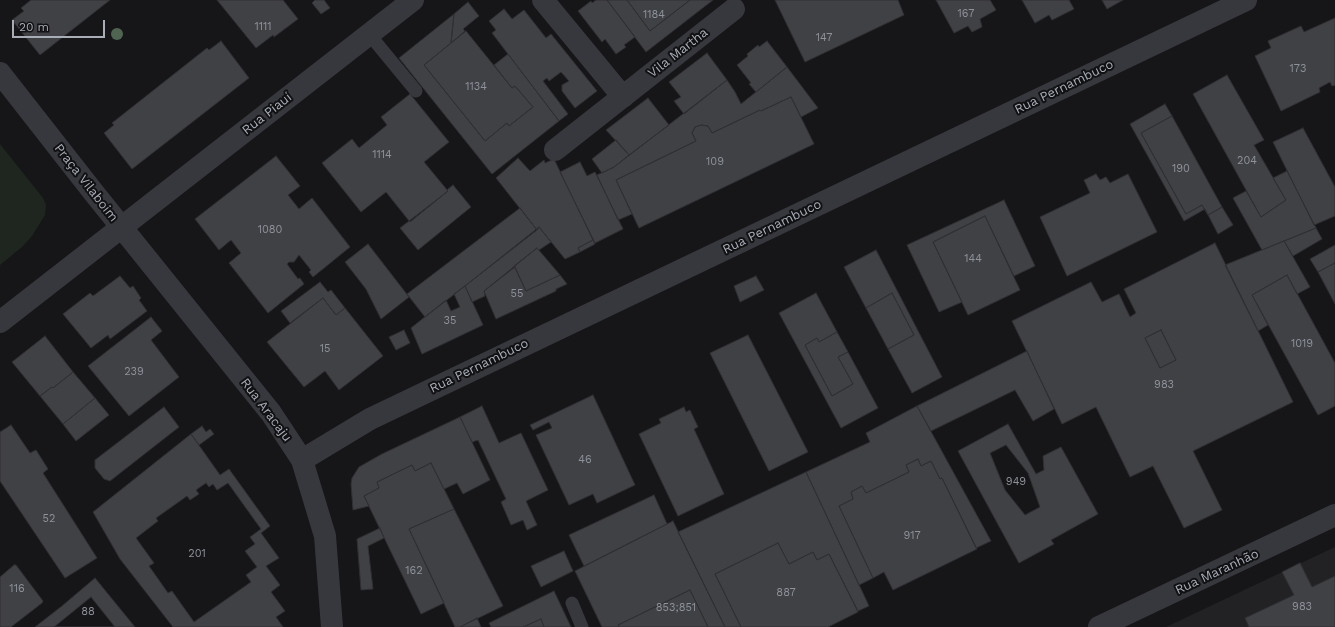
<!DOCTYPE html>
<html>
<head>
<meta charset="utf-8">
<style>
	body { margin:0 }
	#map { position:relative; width:1335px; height:627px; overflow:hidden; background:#161618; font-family:"Work Sans",sans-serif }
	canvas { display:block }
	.scale { position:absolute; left:12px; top:20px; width:93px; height:18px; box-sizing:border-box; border:2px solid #a8adb8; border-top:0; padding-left:5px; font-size:12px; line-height:14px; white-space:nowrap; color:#a8adb8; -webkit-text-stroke:3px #111113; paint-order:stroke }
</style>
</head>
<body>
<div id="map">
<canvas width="1335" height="627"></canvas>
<div class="scale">20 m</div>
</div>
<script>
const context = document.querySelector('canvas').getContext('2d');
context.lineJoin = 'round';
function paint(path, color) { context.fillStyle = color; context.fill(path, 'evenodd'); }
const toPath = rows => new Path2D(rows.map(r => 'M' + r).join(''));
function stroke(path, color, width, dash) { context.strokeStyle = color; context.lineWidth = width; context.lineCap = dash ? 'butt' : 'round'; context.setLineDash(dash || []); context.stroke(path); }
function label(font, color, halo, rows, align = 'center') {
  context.font = font + ' "Work Sans",sans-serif'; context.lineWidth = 4; context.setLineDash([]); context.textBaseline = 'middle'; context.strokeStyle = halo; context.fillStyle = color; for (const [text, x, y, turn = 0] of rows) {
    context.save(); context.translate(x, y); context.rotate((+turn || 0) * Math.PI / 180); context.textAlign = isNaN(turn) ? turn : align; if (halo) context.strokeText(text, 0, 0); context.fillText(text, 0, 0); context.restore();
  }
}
const built = toPath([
	[1335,547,1335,627,1166,627]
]);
const green = toPath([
	[0,144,43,198,46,205,45,215,32,236,22,247,0,265]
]);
const building = toPath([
	[31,0,110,0,40,55,12,20,24,11,21,8,31,0],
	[217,0,283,0,298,19,274,37,273,35,256,48,217,0],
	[315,0,324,0,330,8,321,14,312,3,315,0],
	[596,0,607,0,635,37,624,45,626,47,616,54,605,39,602,42,578,11,591,1,592,3,596,0],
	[607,0,627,0,650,31,690,0,713,0,646,52,607,0],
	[627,0,690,0,650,31,627,0],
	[775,0,898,0,904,15,805,62,775,0],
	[936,0,990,0,996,10,980,19,982,27,972,32,968,26,954,33,936,0],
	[1022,0,1069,0,1074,9,1052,20,1049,15,1035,23,1022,0],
	[1102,0,1123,0,1107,9,1102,0],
	[468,2,479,16,463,29,465,31,451,43,454,14,468,2],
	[504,9,512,19,524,10,546,38,551,34,597,91,575,108,562,91,562,85,569,81,561,72,549,81,547,78,543,81,568,114,559,121,492,33,496,30,489,21,504,9],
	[454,14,451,43,424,65,485,141,507,123,509,126,533,107,515,86,512,88,494,65,508,54,559,121,492,174,399,58,454,14],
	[1335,18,1335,85,1332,86,1330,82,1319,88,1320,92,1281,111,1255,56,1271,48,1268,41,1301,26,1304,32,1335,18],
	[466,31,512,88,515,86,533,107,509,126,507,123,485,141,424,65,466,31],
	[221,41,249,78,132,169,104,133,114,125,112,123,207,48,209,50,221,41],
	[767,41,787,67,756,92,749,84,751,83,737,65,748,56,747,54,758,45,759,47,767,41],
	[707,53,727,80,684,114,674,101,681,97,669,82,707,53],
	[787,67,818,108,801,117,791,97,761,111,760,110,712,133,708,126,701,125,695,127,692,133,696,141,616,180,632,214,618,220,597,175,614,167,727,80,735,92,741,104,787,67],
	[1227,75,1264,140,1254,145,1286,200,1261,217,1193,94,1227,75],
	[410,94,449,142,424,162,448,191,410,222,386,192,361,212,322,163,352,139,359,148,387,125,381,117,410,94],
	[791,97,814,144,639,228,616,180,696,141,692,133,695,127,701,125,708,126,712,133,760,110,761,111,791,97],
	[648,98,669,125,629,155,606,130,648,98],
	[1165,104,1172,116,1141,133,1186,214,1202,205,1208,215,1222,207,1233,225,1218,234,1205,209,1184,221,1130,124,1165,104],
	[1172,116,1222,207,1208,215,1202,205,1186,214,1141,133,1172,116],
	[1303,128,1335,187,1335,216,1314,225,1273,142,1303,128],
	[616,140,629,155,614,167,602,173,592,159,616,140],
	[276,156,300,186,288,195,299,209,312,198,350,247,313,277,309,272,311,270,299,255,294,262,289,262,287,264,298,279,300,278,304,284,268,313,229,263,241,253,231,240,219,250,195,219,276,156],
	[518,158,530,171,544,160,545,163,554,159,593,240,578,248,580,252,565,259,539,227,537,230,496,178,518,158],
	[580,162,587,176,595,172,623,229,595,243,560,172,580,162],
	[1287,171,1316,228,1262,250,1233,198,1246,191,1261,217,1286,200,1273,178,1287,171],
	[1096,174,1100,180,1106,177,1110,183,1128,174,1157,232,1067,276,1040,217,1090,193,1084,180,1096,174],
	[453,185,471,207,418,250,400,228,448,191,447,190,453,185],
	[1004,200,1035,266,1014,276,985,216,933,242,962,302,939,312,907,245,1004,200],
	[520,208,537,230,425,317,407,294,520,208],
	[985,216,1020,290,968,315,933,242,985,216],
	[539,227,551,242,539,250,537,248,484,291,485,296,472,302,465,286,539,227],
	[1316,228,1322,239,1293,256,1284,241,1316,228],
	[593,240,595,244,580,252,578,248,593,240],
	[1284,241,1310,287,1297,294,1287,275,1252,295,1268,325,1258,331,1225,265,1284,241],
	[1215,243,1293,402,1193,451,1222,510,1184,528,1153,466,1130,477,1096,407,1062,424,1012,321,1091,282,1102,302,1119,294,1130,317,1136,313,1124,289,1215,243],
	[1161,330,1176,360,1160,368,1145,338,1161,330],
	[368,244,409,297,381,319,366,289,345,262,368,244],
	[1335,245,1335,263,1318,272,1310,259,1335,245],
	[537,248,560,275,526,291,514,266,537,248],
	[876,250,942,377,912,393,888,349,914,335,892,293,866,308,844,267,876,250],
	[1335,263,1335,304,1318,272,1335,263],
	[515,267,526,291,560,275,567,284,556,289,556,291,496,319,484,291,515,267],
	[1287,275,1335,363,1335,406,1318,415,1252,295,1287,275],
	[120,276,130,288,133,286,141,298,139,300,147,311,110,339,108,335,91,348,63,314,90,293,93,296,120,276],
	[756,276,764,290,740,302,734,286,756,276],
	[320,282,328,292,331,290,345,308,336,315,323,298,290,323,281,311,320,282],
	[465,286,483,325,422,354,411,328,446,300,451,311,460,307,454,294,465,286],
	[816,293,837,332,819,342,817,338,805,345,832,396,853,384,838,357,848,352,878,408,841,428,779,313,816,293],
	[892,293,914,335,888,349,866,308,892,293],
	[323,298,336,315,345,308,383,356,339,390,325,371,304,387,267,342,323,298],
	[151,317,162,331,151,340,179,377,129,416,88,366,151,317],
	[404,330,410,343,396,350,389,337,404,330],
	[1161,330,1176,360,1160,368,1145,338,1161,330],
	[837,332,848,352,838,357,853,384,832,396,805,345,817,338,819,342,837,332],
	[748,335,808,452,769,471,710,353,748,335],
	[45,336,73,372,53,388,52,387,40,396,12,362,45,336],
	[1027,351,1054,409,1033,421,1015,390,931,431,917,406,1027,351],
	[73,372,95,398,63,424,40,396,52,387,53,388,73,372],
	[593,395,635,485,597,503,593,494,569,505,536,435,552,428,549,422,533,430,530,425,593,395],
	[95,398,109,415,76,441,63,424,95,398],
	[482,406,499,443,521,433,548,490,526,501,537,525,527,530,523,520,511,525,501,502,506,499,478,440,472,442,460,417,482,406],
	[917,406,991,541,976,548,942,478,940,479,931,461,921,466,918,459,906,465,909,472,866,493,862,486,851,492,853,499,839,506,873,578,859,585,806,472,870,442,866,433,917,406],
	[164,407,179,427,110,481,104,479,95,468,95,460,164,407],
	[684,407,686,412,690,410,698,427,694,429,724,494,678,516,639,434,661,423,659,419,684,407],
	[460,417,490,480,463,494,457,483,444,489,431,463,415,471,412,465,377,482,379,488,364,496,369,506,353,510,351,484,352,478,359,467,382,454,460,417],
	[1008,424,1036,474,1044,470,1043,456,1061,447,1098,514,1051,540,1054,544,1019,563,958,451,1008,424],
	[11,425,30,453,36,450,48,469,43,473,97,558,65,578,0,481,0,432,11,425],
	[202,426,206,432,210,429,214,434,199,445,191,434,202,426],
	[191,434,220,475,229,469,270,526,261,533,279,558,266,566,280,585,271,592,285,611,276,617,283,627,173,627,120,559,93,512,191,434],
	[1006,445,1028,473,1040,507,1025,515,1005,490,990,453,1006,445],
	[918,459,921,466,931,461,940,479,942,478,977,549,893,590,884,572,873,578,839,506,853,499,851,492,862,486,866,493,909,472,906,465,918,459],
	[431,463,454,509,409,529,444,603,421,614,364,496,379,488,377,482,412,465,415,471,431,463],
	[806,472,869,606,858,611,829,554,817,560,813,552,789,564,778,543,715,574,741,627,725,627,678,532,806,472],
	[206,483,209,487,213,484,217,490,228,483,261,529,250,537,255,544,245,551,257,567,246,575,251,582,194,622,172,591,168,593,149,566,154,563,136,538,158,521,156,518,187,496,190,500,199,494,196,490,206,483],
	[654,495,667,524,584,566,569,535,654,495],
	[454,509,503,606,460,627,455,627,409,529,454,509],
	[673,521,725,627,708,627,690,590,618,625,619,627,602,627,575,571,673,521],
	[380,528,384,538,368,546,373,589,361,590,357,539,380,528],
	[778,543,789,564,813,552,817,560,829,554,858,612,828,627,741,627,715,574,778,543],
	[564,551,573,571,541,587,531,566,564,551],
	[1300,563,1312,587,1335,576,1335,627,1249,627,1245,618,1294,595,1282,572,1300,563],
	[14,565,16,565,43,601,42,603,11,627,0,627,0,577,14,565],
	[95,578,135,627,35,627,62,606,95,578],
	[690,590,708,627,619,627,618,625,690,590],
	[554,591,571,627,544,627,541,619,523,627,491,627,489,623,554,591],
	[91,597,115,627,54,627,91,597],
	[477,618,481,627,460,627,477,618],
	[541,619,544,627,523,627,541,619]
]);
const service = toPath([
	[369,34,416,91],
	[572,603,582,627]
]);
const minor = toPath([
	[543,0,623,97],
	[0,73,94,193,271,413,302,460,325,536,332,627],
	[555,150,734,9],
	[0,322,413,0],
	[302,460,370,419,1246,0],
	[1099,627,1335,515]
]);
const trees = [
	[117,34]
];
const numberNames = [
	["167",966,14],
	["1184",654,15],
	["1111",263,27],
	["147",824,38],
	["173",1298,69],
	["1134",476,87],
	["1114",382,155],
	["204",1247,161],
	["109",715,162],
	["190",1181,169],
	["1080",270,230],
	["144",973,259],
	["55",517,294],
	["35",450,321],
	["1019",1302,344],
	["15",325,349],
	["239",134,372],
	["983",1164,385],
	["46",585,460],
	["949",1016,482],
	["52",49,519],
	["917",912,536],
	["201",197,554],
	["162",414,571],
	["116",17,589],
	["887",786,593],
	["983",1302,607],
	["853;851",676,608],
	["88",88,612]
];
const streetNames = [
	["Vila Martha",678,53,-38],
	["Rua Pernambuco",1064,87,-26],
	["Rua Piauí",267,114,-38],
	["Praça Vilaboim",86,183,52],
	["Rua Pernambuco",772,227,-26],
	["Rua Pernambuco",479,366,-26],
	["Rua Aracaju",266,410,53],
	["Rua Maranhão",1217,572,-25]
];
paint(built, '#222225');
paint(green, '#1e261f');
paint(building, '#404145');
stroke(building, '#303034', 1);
stroke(service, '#37383d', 13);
stroke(minor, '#37383d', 22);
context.fillStyle = '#506452';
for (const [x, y] of trees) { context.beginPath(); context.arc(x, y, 6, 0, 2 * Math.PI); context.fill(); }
label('11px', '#8e929b', null, numberNames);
label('13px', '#a8adb8', '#111113', streetNames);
</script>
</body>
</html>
